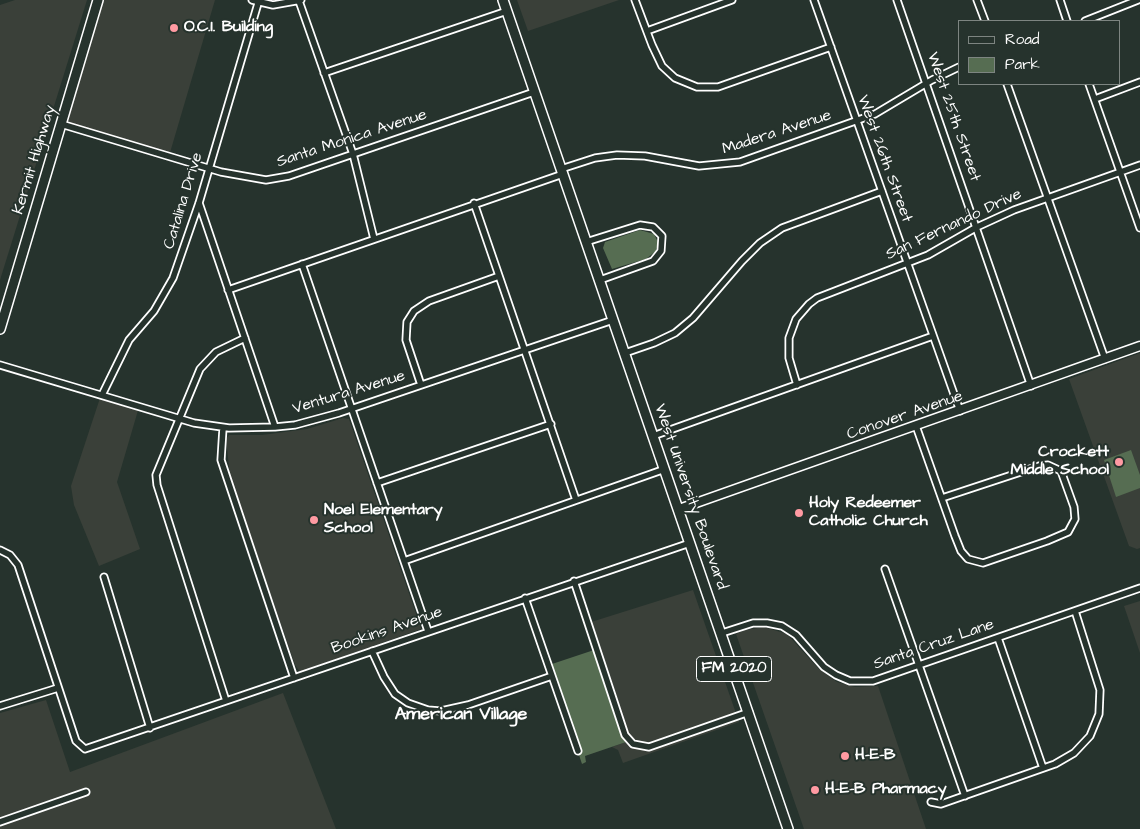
<!DOCTYPE html>
<html>
<head>
<meta charset="utf-8">
<style>
	body { margin:0 }
	#map { position:relative; width:1140px; height:829px; overflow:hidden; background:#26332d; font-family:"Architects Daughter",sans-serif }
	canvas { display:block }
	.legend { position:absolute; left:958px; top:20px; width:162px; height:65px; box-sizing:border-box; background:#26332d; border:1px solid #7d8581; margin:0; padding:6px 9px; list-style:none; font-size:15px; color:#fff }
	.legend li { display:flex; align-items:center; gap:10px; height:25px }
	.legend b { width:25px; border:1px solid #7d8581 }
</style>
</head>
<body>
<div id="map">
<canvas width="1140" height="829"></canvas>
<ul class="legend">
<li><b style="height:6px;background:#26332d"></b>Road</li>
<li><b style="height:14px;background:#566d52"></b>Park</li>
</ul>
</div>
<script>
const context = document.querySelector('canvas').getContext('2d');
context.lineJoin = 'round';
function paint(path, color) { context.fillStyle = color; context.fill(path, 'evenodd'); }
const toPath = rows => new Path2D(rows.map(r => 'M' + r).join(''));
function stroke(path, color, width, dash) { context.strokeStyle = color; context.lineWidth = width; context.lineCap = dash ? 'butt' : 'round'; context.setLineDash(dash || []); context.stroke(path); }
function label(font, color, halo, rows, align = 'center') {
  context.font = font + ' "Architects Daughter",sans-serif'; context.lineWidth = 4; context.setLineDash([]); context.textBaseline = 'middle'; context.strokeStyle = halo; context.fillStyle = color; for (const [text, x, y, turn = 0] of rows) {
    context.save(); context.translate(x, y); context.rotate((+turn || 0) * Math.PI / 180); context.textAlign = isNaN(turn) ? turn : align; if (halo) context.strokeText(text, 0, 0); context.fillText(text, 0, 0); context.restore();
  }
}
const built = toPath([
	[15,0,87,0,0,280,0,5],
	[98,0,215,0,169,156,61,124],
	[517,0,619,0,528,31],
	[1140,353,1140,548,1137,549,1129,546,1069,379],
	[101,395,139,407,117,482,140,549,99,566,74,505,71,486],
	[343,418,349,419,423,634,421,629,300,672,295,665,230,476,226,439,229,435,262,435,307,429],
	[693,590,739,722,623,763,618,750,612,747,628,741,588,623],
	[1140,601,1140,653,1124,606],
	[764,627,787,634,818,668,837,682,855,687,878,686,926,829,804,829,736,634,745,630],
	[283,693,336,829,0,829,0,713,46,700,70,772]
]);
const green = toPath([
	[640,230,654,234,658,242,656,251,646,259,612,269,603,248,605,242],
	[1131,450,1140,475,1140,488,1116,497,1104,460],
	[597,649,629,741,585,756,586,762,582,764,549,665]
]);
const street = toPath([
	[252,0,273,5,301,0],
	[635,0,652,45,662,66,675,78,697,87,718,87,831,47],
	[814,0,960,411],
	[897,0,1031,386],
	[977,0,985,21],
	[1060,0,1067,21],
	[299,1,353,154,374,239],
	[1085,21,1138,0],
	[647,31,732,0],
	[324,73,507,11],
	[1007,84,1105,359],
	[1089,84,1140,228],
	[1095,99,1140,82],
	[61,124,221,172,266,180,289,176,534,92],
	[561,169,595,158,617,155,645,156,699,166,740,162,875,114,932,80,959,67],
	[199,203,275,427],
	[474,203,576,500],
	[586,242,640,225,653,227,662,236,661,251,653,261,600,280],
	[302,264,428,631],
	[228,290,563,174],
	[625,353,654,343,675,333,693,318,742,261,760,243,782,228,882,191],
	[0,365,194,423,229,428,275,427,295,425,339,413,613,320],
	[421,385,406,340,407,322,414,311,429,301,499,276],
	[797,385,789,358,789,338,796,319,809,304,817,298,928,255,977,227,1014,210,1140,165],
	[102,395,129,340,154,311,173,278,199,203,259,0],
	[916,426,955,536,961,551,968,559,983,563,1047,541,1068,532,1075,519,1074,507,1061,471,1048,465,1039,466,942,498],
	[223,428,221,460,294,678],
	[653,436,933,336],
	[377,483,551,424],
	[0,550,10,555,18,565,76,741,85,749,690,543],
	[404,561,665,469],
	[885,569,965,796],
	[104,577,150,728],
	[574,581,625,735,633,744,649,747,749,712],
	[525,598,578,751],
	[722,633,753,623,767,623,782,626,796,635,824,667,836,675,850,681,873,681,1140,588],
	[998,638,1043,768],
	[372,651,384,677,395,694,408,703,428,710,441,711,468,705,552,676],
	[226,701,157,485,156,475,200,369,216,352,245,338],
	[0,706,58,688],
	[931,802,941,804,1055,764,1074,753,1090,736,1099,714,1100,690,1075,611],
	[0,822,86,792]
]);
const secondary = toPath([
	[679,509,1140,346]
]);
const primary = toPath([
	[503,0,788,829],
	[0,329,98,0]
]);
const markers = [
	[174,28,5,"#ff9aa2"],
	[1119,462,5,"#ff9aa2"],
	[799,513,5,"#ff9aa2"],
	[314,520,5,"#ff9aa2"],
	[845,756,5,"#ff9aa2"],
	[815,790,5,"#ff9aa2"]
];
const shields = [
	[734,669,75]
];
const shieldNames = [
	["FM 2020",734,669]
];
const poiNames = [
	["O.C.I. Building",184,28],
	["Crockett",1109,453,"right"],
	["Middle School",1109,471,"right"],
	["Holy Redeemer",809,504],
	["Catholic Church",809,522],
	["Noel Elementary",324,511],
	["School",324,529],
	["H-E-B",855,756],
	["H-E-B Pharmacy",825,790]
];
const streetNames = [
	["West 25th Street",953,117,71],
	["Madera Avenue",777,133,-18],
	["Santa Monica Avenue",352,139,-18],
	["West 26th Street",884,159,70],
	["Kermit Highway",35,160,-73],
	["Catalina Drive",184,201,-73],
	["San Fernando Drive",954,225,-25],
	["Ventura Avenue",349,393,-17],
	["Conover Avenue",905,416,-19],
	["West University Boulevard",690,497,71],
	["Bookins Avenue",387,631,-19],
	["Santa Cruz Lane",934,645,-19]
];
const neighbourhoodNames = [
	["American Village",461,715]
];
paint(built, '#3a4039');
paint(green, '#566d52');
stroke(street, '#fff', 9);
stroke(secondary, '#fff', 11);
stroke(primary, '#fff', 12);
stroke(street, '#26332d', 5.5);
stroke(secondary, '#26332d', 8);
stroke(primary, '#26332d', 9);
for (const [x, y, r, color] of markers) { const dot = new Path2D(); dot.arc(x, y, r, 0, 2 * Math.PI); context.fillStyle = color; context.fill(dot); stroke(dot, '#26332d', 2); }
for (const [x, y, w] of shields) { const box = new Path2D(); box.roundRect(x - w / 2, y - 12.5, w, 25, 4); context.fillStyle = '#26332d'; context.fill(box); stroke(box, '#fff', 1); }
label('bold 15px', '#fff', null, shieldNames);
label('bold 16px', '#fff', '#26332d', poiNames, 'left');
label('16px', '#fff', '#26332d', streetNames);
label('bold 18px', '#fff', '#26332d', neighbourhoodNames);
</script>
</body>
</html>
